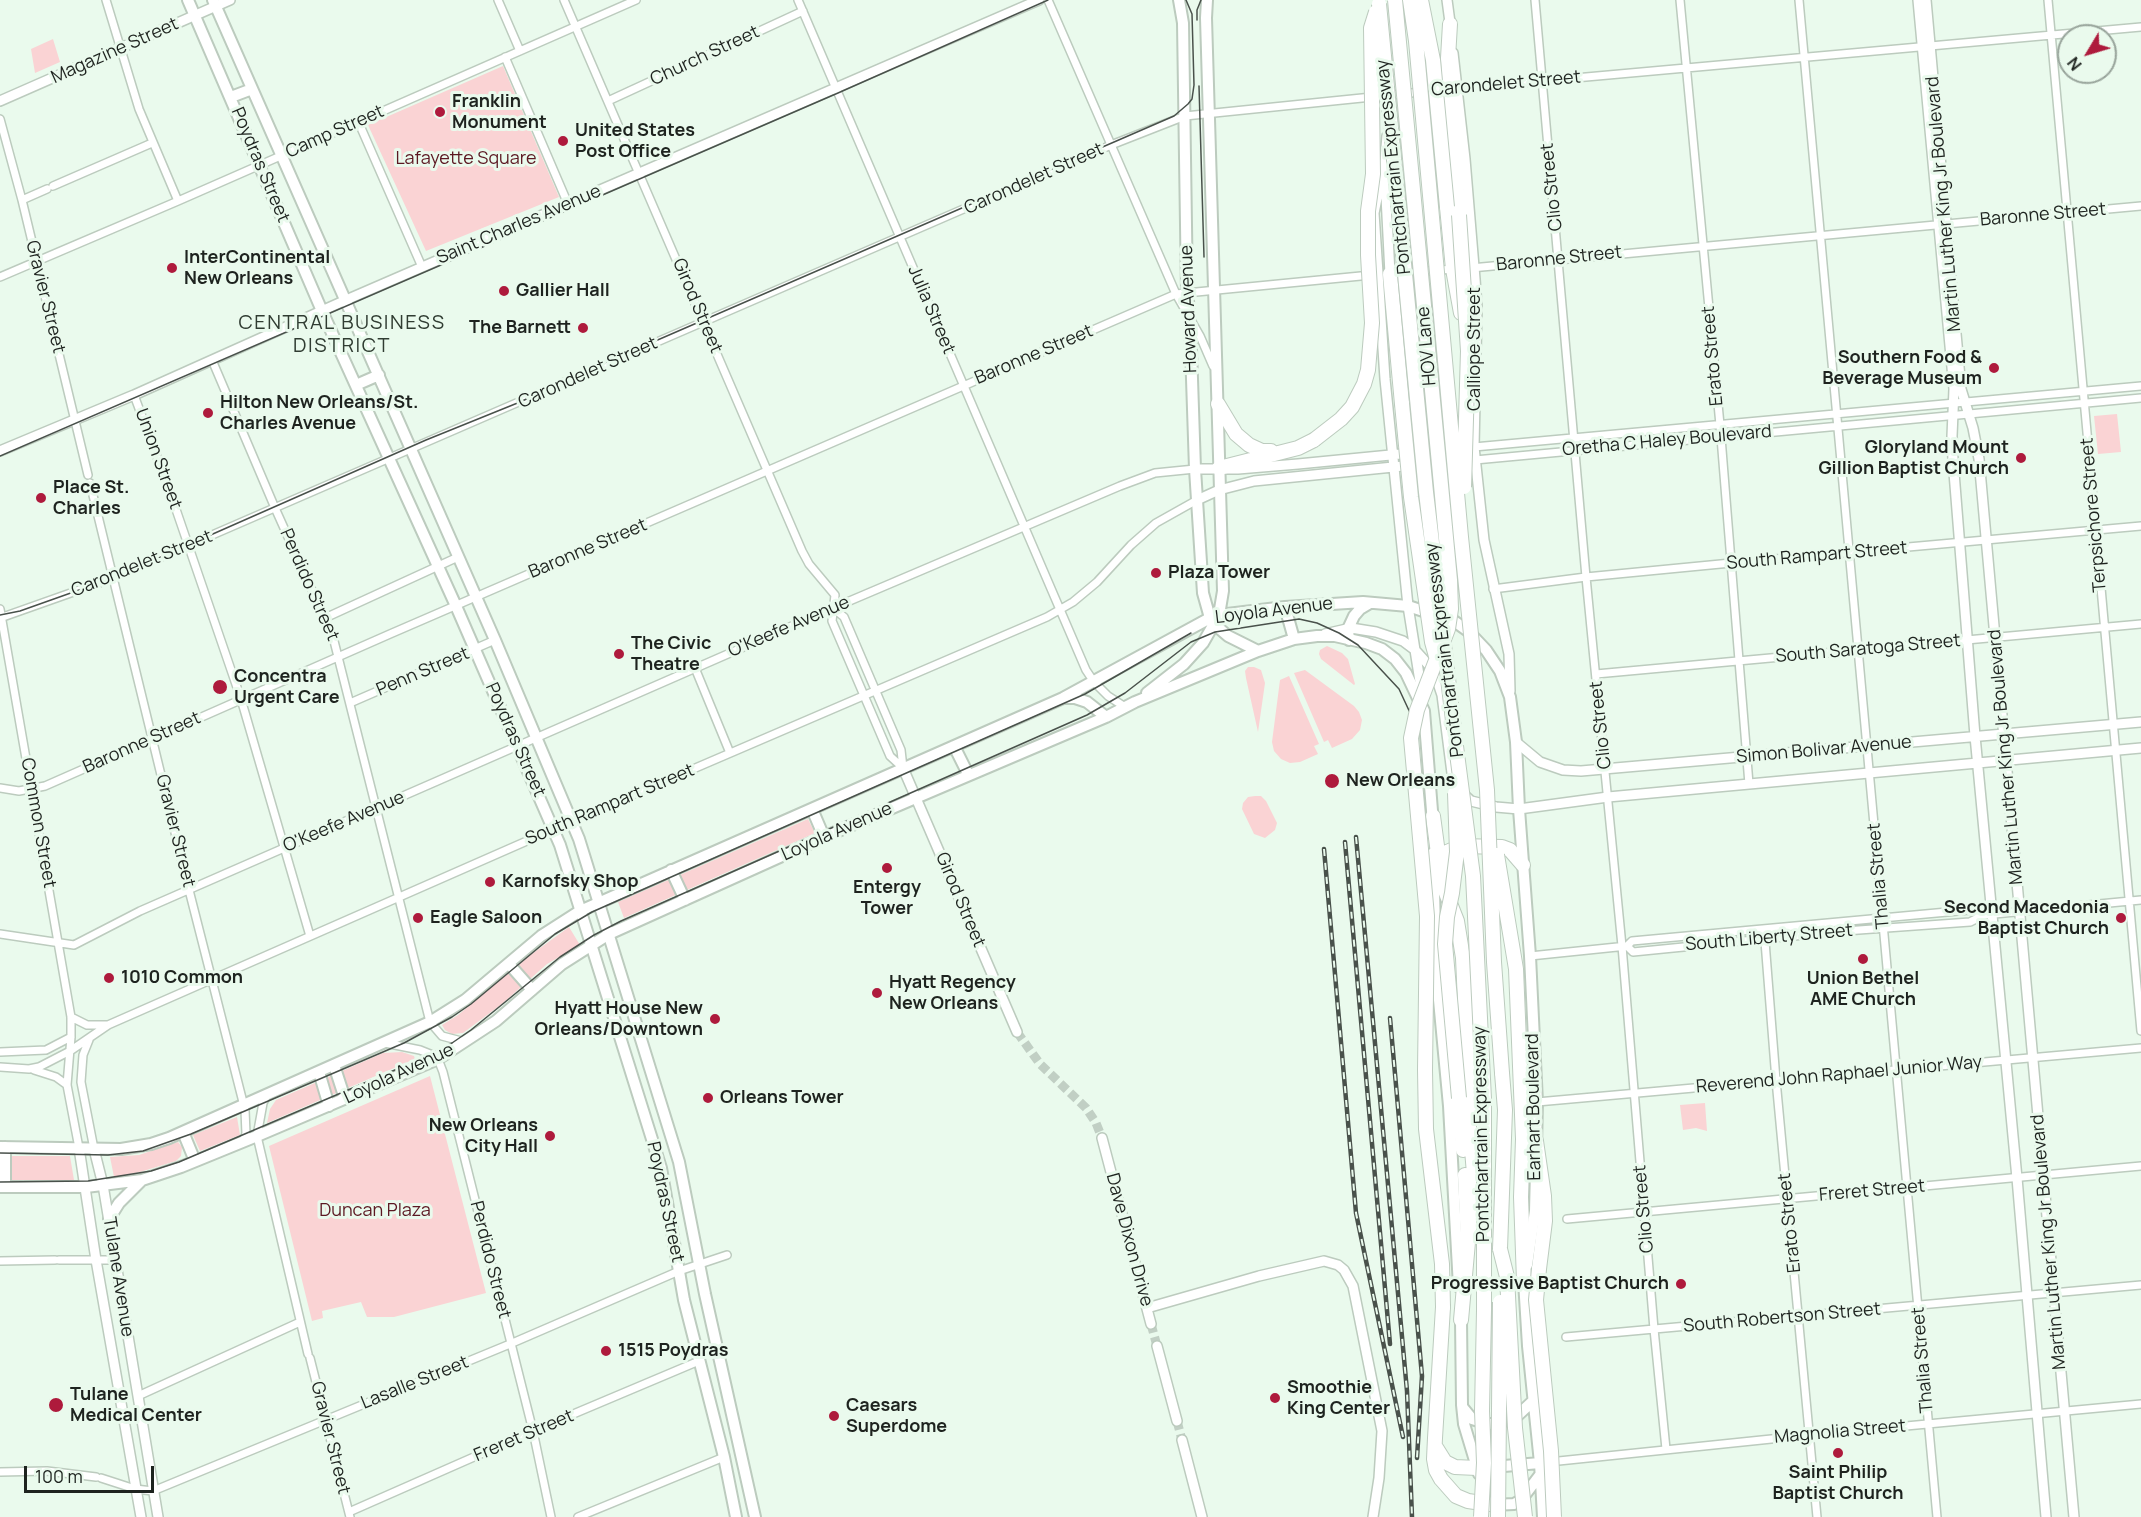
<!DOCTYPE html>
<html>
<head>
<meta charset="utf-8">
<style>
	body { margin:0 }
	#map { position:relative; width:2141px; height:1517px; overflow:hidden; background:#eafaed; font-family:Manrope,sans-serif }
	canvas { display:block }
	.north { position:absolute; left:2057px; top:24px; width:60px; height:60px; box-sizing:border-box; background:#eafaed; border:2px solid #98a49b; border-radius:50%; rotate:232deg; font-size:16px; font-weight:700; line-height:24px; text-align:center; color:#1e231f }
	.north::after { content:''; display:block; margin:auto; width:21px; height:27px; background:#ae1a3c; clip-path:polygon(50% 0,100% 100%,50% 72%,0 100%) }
	.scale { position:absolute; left:24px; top:1466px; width:130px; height:27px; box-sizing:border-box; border:3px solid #1e231f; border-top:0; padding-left:8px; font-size:18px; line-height:21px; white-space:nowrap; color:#1e231f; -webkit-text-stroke:4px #eafaed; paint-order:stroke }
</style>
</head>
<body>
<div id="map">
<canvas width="2141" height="1517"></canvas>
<div class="north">N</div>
<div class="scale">100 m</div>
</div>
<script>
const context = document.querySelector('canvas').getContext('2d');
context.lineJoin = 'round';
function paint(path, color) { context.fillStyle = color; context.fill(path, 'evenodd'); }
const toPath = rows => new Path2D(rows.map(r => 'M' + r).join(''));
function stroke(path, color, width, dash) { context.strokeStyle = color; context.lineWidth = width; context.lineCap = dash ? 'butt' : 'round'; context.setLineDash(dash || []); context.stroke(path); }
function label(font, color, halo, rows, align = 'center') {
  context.font = font + ' Manrope,sans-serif'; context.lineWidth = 6; context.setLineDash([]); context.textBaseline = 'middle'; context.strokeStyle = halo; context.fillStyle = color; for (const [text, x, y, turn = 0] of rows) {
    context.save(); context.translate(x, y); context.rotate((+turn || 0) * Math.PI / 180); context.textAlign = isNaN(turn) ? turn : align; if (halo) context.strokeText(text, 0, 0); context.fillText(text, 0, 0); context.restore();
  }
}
const green = toPath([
	[53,39,60,62,35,73,31,49],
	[503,66,559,197,426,251,368,125],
	[2117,414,2121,452,2098,454,2094,416],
	[1327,646,1342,653,1348,659,1355,684,1354,685,1321,659,1319,654,1320,650],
	[1248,667,1254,667,1261,670,1265,683,1258,732,1246,678,1245,671],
	[1305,670,1354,706,1359,712,1362,720,1360,730,1352,739,1332,748,1328,740,1324,742,1294,673],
	[1289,676,1319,744,1314,746,1318,754,1300,762,1290,763,1281,759,1274,751,1272,742,1280,680],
	[1255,796,1261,796,1266,801,1277,823,1275,830,1265,838,1254,834,1242,809,1243,803,1248,797],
	[808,819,815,833,624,918,618,902],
	[569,927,580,945,547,964,502,1004,463,1033,452,1034,445,1030,442,1025,458,1015,529,956],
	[402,1052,414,1056,415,1059,267,1123,270,1109,276,1100,383,1053],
	[430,1076,486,1293,394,1317,367,1317,361,1302,322,1311,323,1318,312,1321,269,1146],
	[1705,1103,1707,1131,1696,1128,1683,1130,1680,1105],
	[237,1117,240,1135,200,1151,193,1135],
	[178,1142,182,1147,181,1156,176,1161,140,1172,114,1177,110,1157,139,1155],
	[0,1156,70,1156,74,1180,0,1180]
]);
const tertiaryTunnel = toPath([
	[1017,1032,1040,1064,1086,1108,1096,1123,1102,1138],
	[1151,1324,1157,1346],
	[1177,1421,1182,1440]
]);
const minor = toPath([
	[106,0,139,109,178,201],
	[498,0,520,51],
	[564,0,802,551,809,564,835,595,832,621,890,756,903,768],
	[798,0,1086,670,1094,682,1108,696,1125,707],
	[1048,0,1176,294,1200,336,1213,366],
	[1535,0,1586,577,1622,946,1654,1329,1666,1449],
	[1680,0,1720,425,1749,784],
	[1799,0,1937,1517],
	[2048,0,2141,1031],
	[505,57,568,204],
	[1453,89,2141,27],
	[608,101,803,11],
	[0,119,22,200,88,475],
	[358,121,422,267],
	[53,186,152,143],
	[22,200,47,189],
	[1471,268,2141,206],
	[1388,274,1454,269],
	[0,277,178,201,636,0],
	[212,360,275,508,333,637,430,1022,442,1036,465,1042],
	[134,395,169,489,241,699,310,936],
	[1474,447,2141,386],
	[1475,460,2141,398],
	[90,483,189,890,245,1110,246,1134,242,1143],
	[1493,589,1586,577,1731,563,2141,526],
	[833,608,844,617,901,750,903,768],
	[0,609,71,1017,71,1037,67,1085,79,1148],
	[0,618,113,578,1111,145,1185,116,1421,92],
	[325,618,458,557],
	[695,668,730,753],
	[1596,674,2141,624],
	[350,703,495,640],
	[0,788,19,791,45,786,390,634,1176,294,1371,275],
	[1764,929,1776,1080,1817,1517],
	[0,934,74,945,140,911,833,608,1120,486,1155,473,1195,469],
	[1627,946,1633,952,1845,931,1970,922,1984,915,2141,900],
	[1530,956,1627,946,1632,941,1969,910,1984,915],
	[71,1017,87,1025,108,1025],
	[89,1040,83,1055,81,1082,94,1149],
	[385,1043,420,1050,430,1054,438,1059,443,1072,533,1431,551,1517],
	[0,1052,46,1050,71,1037],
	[0,1067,29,1069,39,1067,70,1051,108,1025,586,815,1047,617,1073,602,1097,582,1131,545,1156,523,1197,500],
	[34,1070,56,1077,67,1085],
	[267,1095,263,1103,257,1136,308,1354],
	[1537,1102,2141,1048],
	[1567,1219,2141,1166],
	[59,1260,116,1260],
	[0,1261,55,1260],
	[1566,1337,2141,1285],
	[310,1358,350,1517],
	[138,1396,300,1322],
	[1549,1462,1810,1435,2141,1404],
	[0,1472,47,1471,96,1477],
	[101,1478,135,1489,153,1491,510,1344,679,1271,727,1255],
	[349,1512,533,1431,699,1361],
	[578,1517,724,1457]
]);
const tertiary = toPath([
	[1447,0,1451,30],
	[1918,0,1954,389,1952,436,1953,460,1975,736,2017,1178,2046,1517],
	[1926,0,1961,389,1973,428,1979,459,2074,1517],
	[1453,53,1465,159,1475,279,1477,307,1474,447,1484,540,1509,654,1510,691],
	[0,101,230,0],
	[1387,136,1385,159,1374,213,1385,379,1408,606,1422,694],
	[1385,177,1390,274],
	[0,451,134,395,346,300,1039,0],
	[1195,469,1238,469,1298,464,1442,450],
	[1197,500,1219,490,1254,481,1443,462],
	[1325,634,1351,628,1376,632,1403,641,1415,650,1434,671,1442,695,1453,781,1460,791,1471,801,1496,807,1519,809,1608,797,2141,748],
	[1516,742,1540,762,1563,770,1581,771,2141,722],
	[903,768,1017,1032],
	[1102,1138,1151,1324],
	[79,1148,96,1260,141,1517],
	[94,1149,103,1185,158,1517],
	[1147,1308,1259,1276,1324,1261,1338,1265,1344,1270,1353,1286,1382,1431,1379,1478,1373,1517],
	[1157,1346,1177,1421],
	[1182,1440,1202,1517]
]);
const secondary = toPath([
	[1179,0,1183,23,1187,292,1190,319,1195,469,1203,593,1210,618,1221,630,1228,636,1258,651],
	[1285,607,1294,639],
	[1349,640,1348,629,1354,616,1360,609,1370,603],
	[1147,693,1184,664,1203,643,1219,615,1223,591,1206,18,1207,0],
	[1064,698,1075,698,1087,702,1106,717],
	[954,746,968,774],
	[812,809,824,837],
	[1433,853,1436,968,1449,1106,1459,1287],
	[671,870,685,900],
	[509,964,532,990],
	[334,1065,345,1099],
	[319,1072,329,1106],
	[183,1132,195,1161],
	[0,1147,121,1149,151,1144,169,1138,430,1022,465,1000,541,936,580,911,1063,698,1210,618,1219,615,1285,607,1363,602,1408,606,1454,621,1468,631,1486,650,1500,671,1510,697,1516,742,1519,809,1530,956,1537,1102,1536,1149],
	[5,1147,5,1187],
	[0,1187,86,1187,142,1180,181,1167,257,1136,438,1059,496,1021,562,964,609,934,824,837,1106,717,1135,702,1258,651,1294,639,1317,636,1335,636,1366,643,1382,649,1395,659,1406,673,1424,711,1433,823],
	[109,1219,119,1203,142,1180],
	[1527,1265,1535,1211,1536,1170]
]);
const primary = toPath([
	[188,0,322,311,456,606,560,845,661,1168,684,1300,724,1457,736,1517],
	[213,0,495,640,579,839,679,1162,705,1294,755,1517],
	[231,97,252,89],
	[356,385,379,375],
	[1524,1281,1528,1346,1540,1463,1543,1517],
	[1461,1320,1462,1405,1464,1424,1479,1474],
	[1463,1408,1472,1419,1488,1424,1496,1424,1517,1416,1533,1401],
	[1492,1467,1540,1463],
	[1492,1505,1514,1504,1521,1500,1540,1475]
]);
const motorway = toPath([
	[1450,24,1448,58,1449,89,1459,215],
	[1447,207,1453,269,1461,313],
	[1390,274,1402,404],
	[1218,404,1236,434,1249,445,1262,451,1271,451],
	[1219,468,1298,448,1314,440],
	[1433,816,1442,883,1457,921,1463,958,1471,1138,1479,1233],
	[1440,868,1447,852,1461,846,1502,847,1510,850,1523,865],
	[1459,1098,1463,1150],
	[1523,1139,1521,1197,1524,1281],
	[1536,1141,1544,1196,1545,1221,1539,1269],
	[1500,1249,1505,1110,1502,1073],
	[1443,1307,1435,1438,1434,1459,1436,1470,1441,1479,1456,1496,1468,1501,1489,1504],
	[1461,1320,1468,1242,1465,1175],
	[1435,1446,1445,1462,1455,1467,1477,1468]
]);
const tram = toPath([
	[1197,20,1197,10,1201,0],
	[1199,86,1204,257],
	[0,456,838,93,1048,0],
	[0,615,20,611,113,578,426,440,520,402,593,368,1174,116,1188,104,1192,99,1194,85,1192,14,1186,0],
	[0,1153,108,1155,143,1151,191,1134,404,1043,452,1017,471,1004,555,934,592,912,1085,694,1191,633],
	[0,1182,88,1181,151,1171,179,1162,416,1061,452,1043,471,1030,560,957,594,935,621,921,1087,715,1125,693,1191,642,1215,632,1299,619,1317,623,1339,633,1358,645,1399,689,1412,717]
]);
const rail = toPath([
	[1356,837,1407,1391,1412,1517],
	[1345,842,1390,1344],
	[1324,849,1356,1213,1403,1437],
	[1390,1018,1422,1376,1417,1458]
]);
const motorwayBridge = toPath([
	[1395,0,1450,580,1451,609,1448,629,1417,710,1411,738,1427,916,1425,1070,1426,1129,1442,1264,1443,1307],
	[1410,0,1416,41,1461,537,1487,790,1494,962,1502,1073],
	[1421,0,1433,60,1447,207],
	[1379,4,1426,492,1454,729],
	[1459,215,1468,351,1464,487],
	[1402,404,1411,497,1432,642,1437,660],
	[1314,440,1341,419,1352,407,1364,384,1368,370,1372,323,1368,255,1368,211,1373,174,1371,28,1376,12],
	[1456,746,1473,876,1484,1099,1484,1310,1482,1411,1484,1463,1481,1517],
	[1455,793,1457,852,1452,893,1447,917,1445,944,1459,1098],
	[1497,855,1516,969,1523,1139],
	[1500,1249,1507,1277,1515,1428,1525,1517],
	[1539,1269,1536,1300,1551,1451,1554,1517],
	[1498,1517,1500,1302]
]);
const markers = [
	[440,112,6,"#ae1a3c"],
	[563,141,6,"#ae1a3c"],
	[172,268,6,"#ae1a3c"],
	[504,291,6,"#ae1a3c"],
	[583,328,6,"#ae1a3c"],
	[1994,368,6,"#ae1a3c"],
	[208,413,6,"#ae1a3c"],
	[2021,458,6,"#ae1a3c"],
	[41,498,6,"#ae1a3c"],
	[1156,573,6,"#ae1a3c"],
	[619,654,6,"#ae1a3c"],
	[220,687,8,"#ae1a3c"],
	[1332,781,8,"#ae1a3c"],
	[887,868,6,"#ae1a3c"],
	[490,882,6,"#ae1a3c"],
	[418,918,6,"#ae1a3c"],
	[2121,918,6,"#ae1a3c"],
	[1863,959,6,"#ae1a3c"],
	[109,978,6,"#ae1a3c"],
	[877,993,6,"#ae1a3c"],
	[715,1019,6,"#ae1a3c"],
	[708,1098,6,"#ae1a3c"],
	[550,1136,6,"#ae1a3c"],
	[1681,1284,6,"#ae1a3c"],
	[606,1351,6,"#ae1a3c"],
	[1275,1398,6,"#ae1a3c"],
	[56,1405,8,"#ae1a3c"],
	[834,1416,6,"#ae1a3c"],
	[1838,1453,6,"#ae1a3c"]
];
const streetNames = [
	["Magazine Street",115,51,-24],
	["Church Street",705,56,-25],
	["Carondelet Street",1506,84,-5],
	["Camp Street",335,132,-24],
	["Poydras Street",260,165,67],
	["Pontchartrain Expressway",1394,167,-96],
	["Carondelet Street",1034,179,-24],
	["Clio Street",1552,187,-96],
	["Martin Luther King Jr Boulevard",1944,204,-95],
	["Baronne Street",2043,215,-5],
	["Saint Charles Avenue",519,225,-23],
	["Baronne Street",1559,259,-6],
	["Gravier Street",45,297,76],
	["Girod Street",697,306,67],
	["Howard Avenue",1189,309,-92],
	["Julia Street",931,310,67],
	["HOV Lane",1427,346,-95],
	["Calliope Street",1475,349,-90],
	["Baronne Street",1034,355,-23],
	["Erato Street",1713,356,-95],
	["Carondelet Street",588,373,-24],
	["Oretha C Haley Boulevard",1667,441,-5],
	["Union Street",158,459,70],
	["Terpsichore Street",2094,515,-95],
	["Baronne Street",588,549,-23],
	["South Rampart Street",1817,556,-5],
	["Carondelet Street",142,564,-22],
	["Perdido Street",309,585,66],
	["Loyola Avenue",1274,611,-7],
	["O'Keefe Avenue",789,627,-23],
	["South Saratoga Street",1868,649,-5],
	["Pontchartrain Expressway",1445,650,-97],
	["Penn Street",423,672,-23],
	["Clio Street",1601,725,-96],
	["Poydras Street",515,740,66],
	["Baronne Street",142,743,-24],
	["Simon Bolivar Avenue",1824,750,-5],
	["Martin Luther King Jr Boulevard",2006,757,-95],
	["South Rampart Street",610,805,-23],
	["O'Keefe Avenue",344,822,-23],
	["Common Street",38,823,80],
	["Gravier Street",175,831,76],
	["Loyola Avenue",837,832,-24],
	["Thalia Street",1879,876,-95],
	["Girod Street",960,900,67],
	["South Liberty Street",1769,938,-5],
	["Loyola Avenue",399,1074,-25],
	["Reverend John Raphael Junior Way",1839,1075,-5],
	["Earhart Boulevard",1534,1107,-91],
	["Pontchartrain Expressway",1482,1134,-91],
	["Freret Street",1872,1191,-5],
	["Poydras Street",665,1202,78],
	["Clio Street",1644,1209,-95],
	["Erato Street",1790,1223,-96],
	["Dave Dixon Drive",1129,1240,75],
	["Martin Luther King Jr Boulevard",2049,1242,-95],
	["Perdido Street",490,1260,76],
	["Tulane Avenue",118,1277,81],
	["South Robertson Street",1782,1318,-5],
	["Thalia Street",1923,1360,-95],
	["Lasalle Street",415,1383,-22],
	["Magnolia Street",1840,1432,-5],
	["Freret Street",524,1436,-23],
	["Gravier Street",330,1438,76]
];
const poiNames = [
	["Franklin",452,102],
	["Monument",452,123],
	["United States",575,131],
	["Post Office",575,152],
	["InterContinental",184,258],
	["New Orleans",184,279],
	["Gallier Hall",516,291],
	["The Barnett",571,328,"right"],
	["Southern Food &",1982,358,"right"],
	["Beverage Museum",1982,379,"right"],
	["Hilton New Orleans/St.",220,403],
	["Charles Avenue",220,424],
	["Gloryland Mount",2009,448,"right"],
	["Gillion Baptist Church",2009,469,"right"],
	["Place St.",53,488],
	["Charles",53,509],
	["Plaza Tower",1168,573],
	["The Civic",631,644],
	["Theatre",631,665],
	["Concentra",234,677],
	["Urgent Care",234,698],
	["New Orleans",1346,781],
	["Karnofsky Shop",502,882],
	["Entergy",887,888,"center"],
	["Tower",887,909,"center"],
	["Second Macedonia",2109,908,"right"],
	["Baptist Church",2109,929,"right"],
	["Eagle Saloon",430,918],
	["1010 Common",121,978],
	["Union Bethel",1863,979,"center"],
	["AME Church",1863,1000,"center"],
	["Hyatt Regency",889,983],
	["New Orleans",889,1004],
	["Hyatt House New",703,1009,"right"],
	["Orleans/Downtown",703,1030,"right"],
	["Orleans Tower",720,1098],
	["New Orleans",538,1126,"right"],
	["City Hall",538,1147,"right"],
	["Progressive Baptist Church",1669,1284,"right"],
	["1515 Poydras",618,1351],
	["Smoothie",1287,1388],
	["King Center",1287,1409],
	["Tulane",70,1395],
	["Medical Center",70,1416],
	["Caesars",846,1406],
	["Superdome",846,1427],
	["Saint Philip",1838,1473,"center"],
	["Baptist Church",1838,1494,"center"]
];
const parkNames = [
	["Lafayette Square",466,159],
	["Duncan Plaza",375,1211]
];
const neighbourhoodNames = [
	["CENTRAL BUSINESS",342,323],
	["DISTRICT",342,346]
];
paint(green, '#fad3d4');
stroke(tertiaryTunnel, '#c1cfc4', 9, [9, 4.5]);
stroke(minor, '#bccbbe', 10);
stroke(tertiary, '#bccbbe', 12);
stroke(secondary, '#bccbbe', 14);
stroke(primary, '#bccbbe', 14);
stroke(motorway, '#bccbbe', 16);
stroke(minor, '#fff', 7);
stroke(tertiary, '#fff', 9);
stroke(secondary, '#fff', 10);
stroke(primary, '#fff', 10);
stroke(motorway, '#fff', 14);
stroke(tram, '#49514b', 1.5);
stroke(rail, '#49514b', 4.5);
stroke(rail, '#eafaed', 2, [7]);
stroke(motorwayBridge, '#bccbbe', 16, []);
stroke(motorwayBridge, '#fff', 14);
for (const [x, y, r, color] of markers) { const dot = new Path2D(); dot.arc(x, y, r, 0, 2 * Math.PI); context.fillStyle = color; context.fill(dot); stroke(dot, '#eafaed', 2); }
label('18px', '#1e231f', '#eafaed', streetNames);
label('bold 18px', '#1e231f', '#eafaed', poiNames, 'left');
label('18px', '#5c1822', '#eafaed', parkNames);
context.letterSpacing = '1.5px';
label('20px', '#303c32', '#eafaed', neighbourhoodNames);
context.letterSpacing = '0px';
</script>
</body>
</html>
